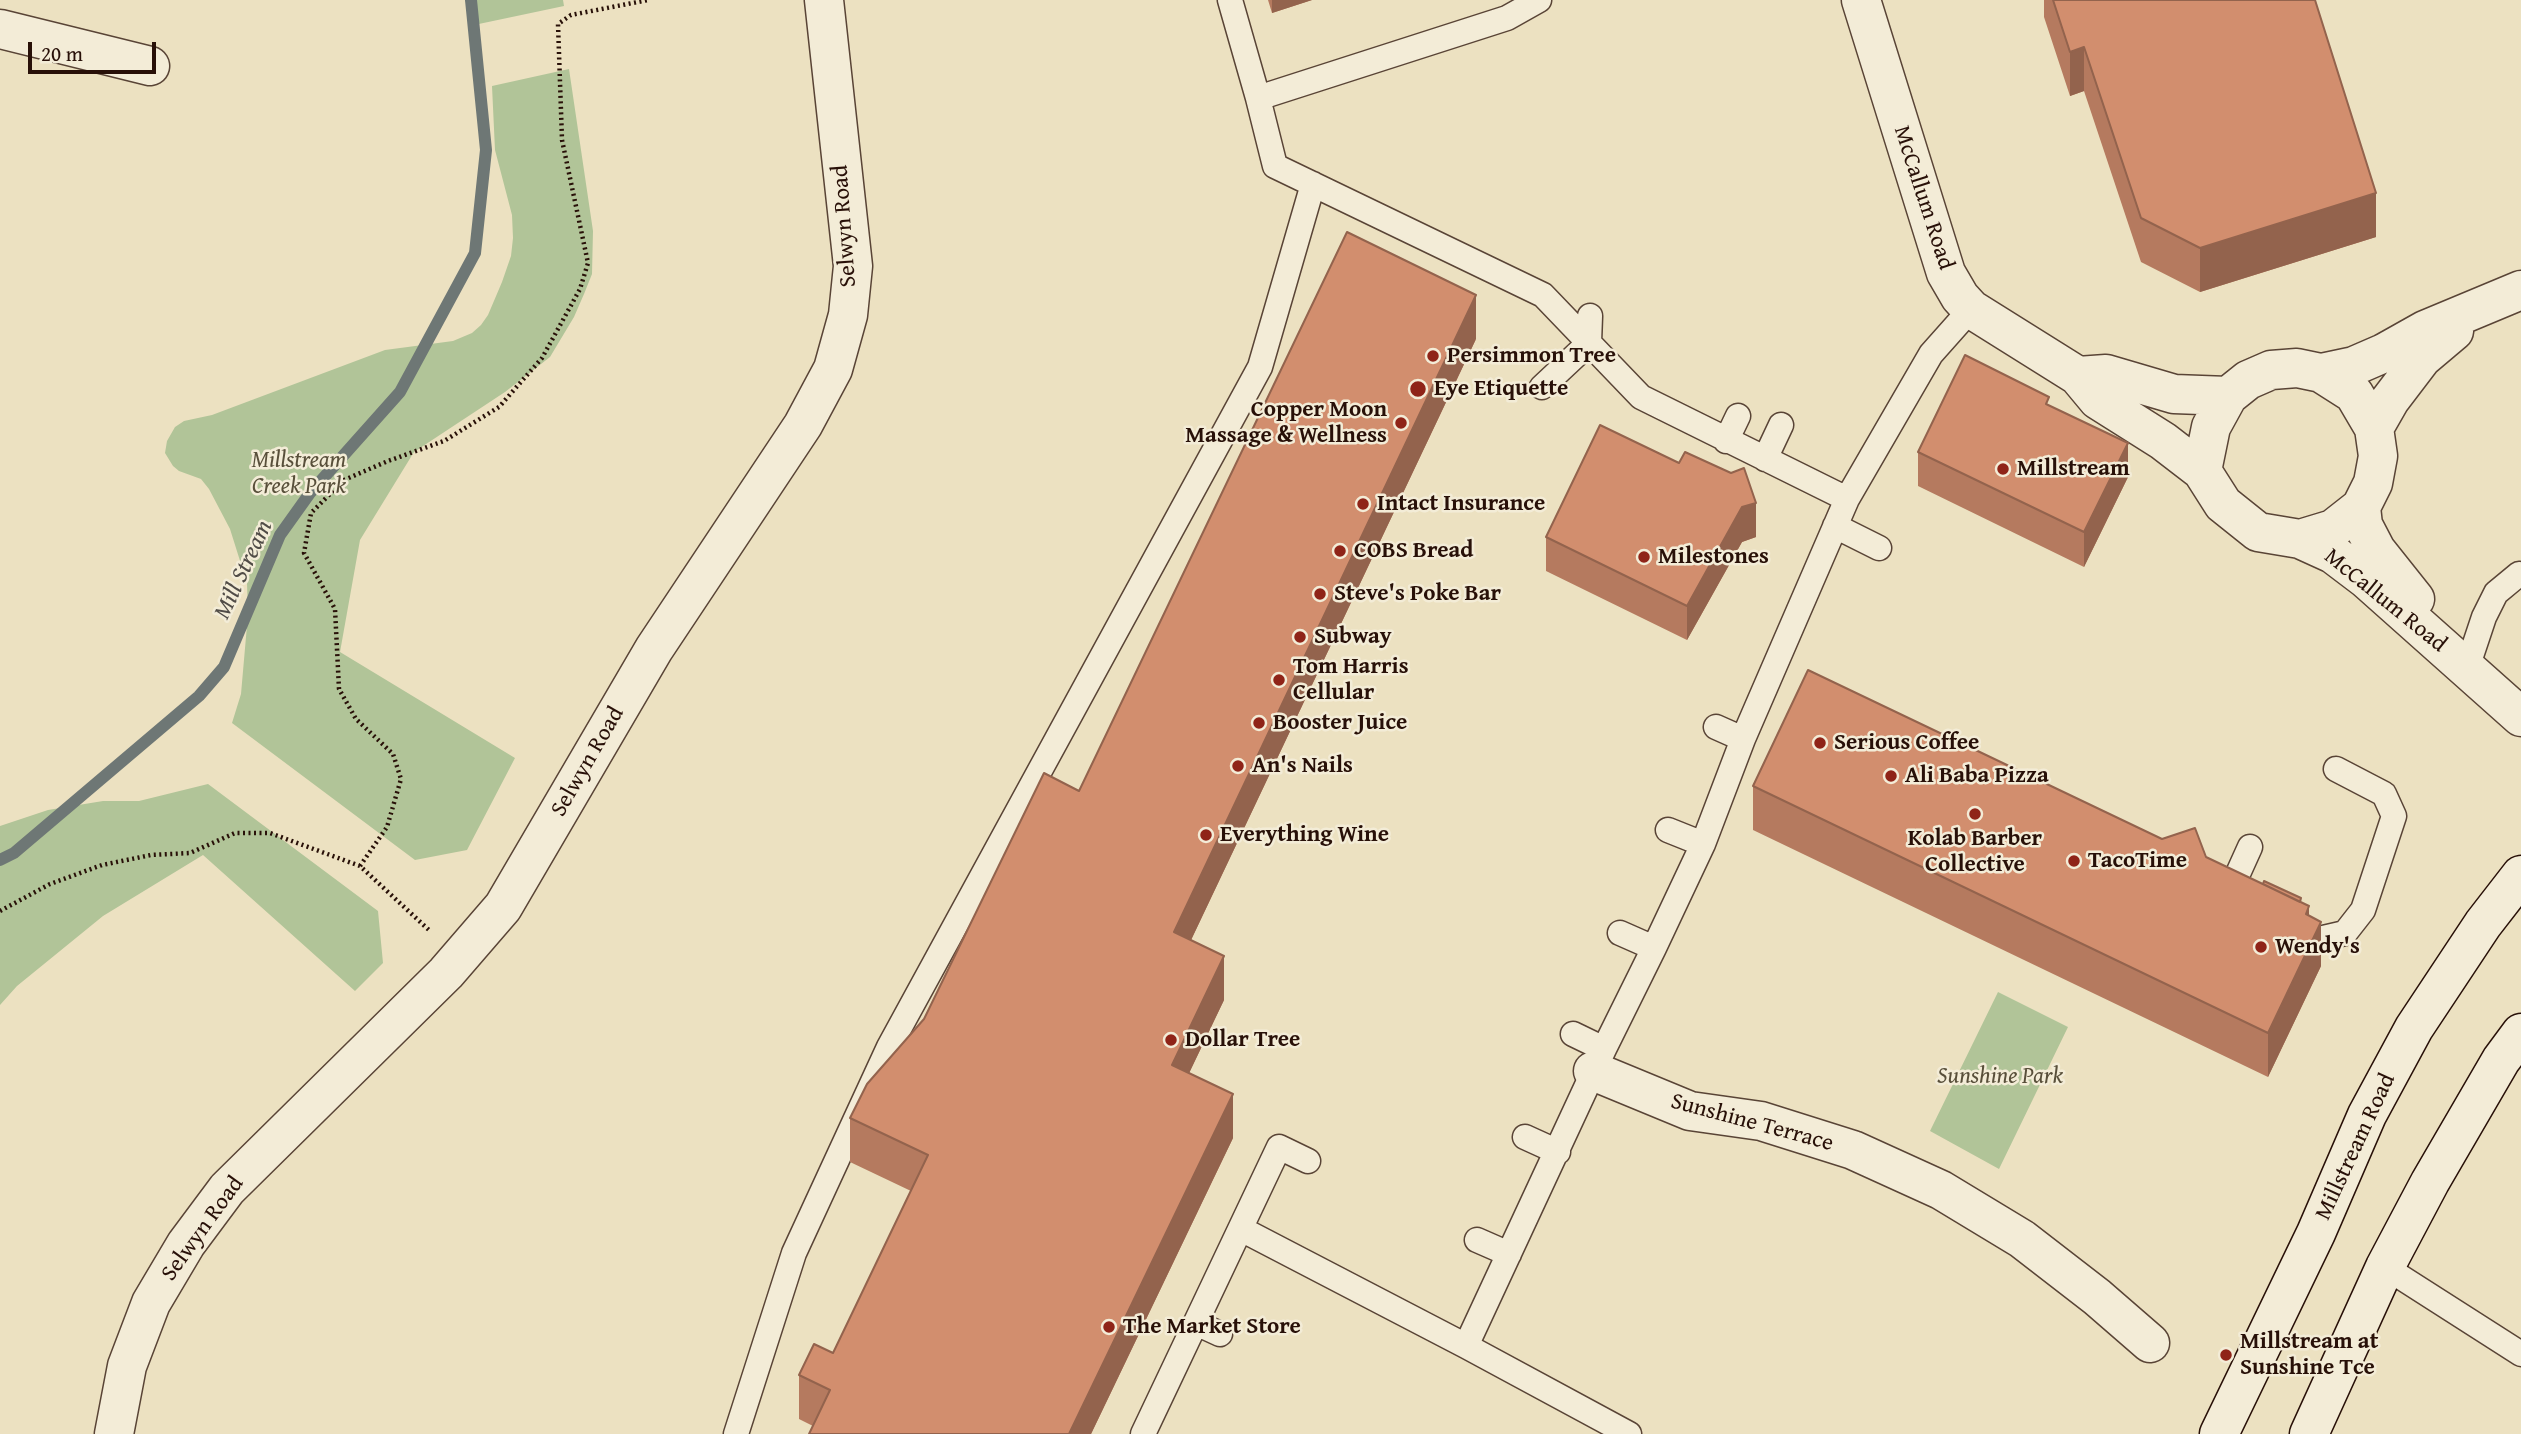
<!DOCTYPE html>
<html>
<head>
<meta charset="utf-8">
<style>
	body { margin:0 }
	#map { position:relative; width:2521px; height:1434px; overflow:hidden; background:#ece1c1; font-family:"Gentium Book Plus",serif }
	canvas { display:block }
	.scale { position:absolute; left:28px; top:42px; width:128px; height:32px; box-sizing:border-box; border:4px solid #281008; border-top:0; padding-left:9px; font-size:21px; line-height:24px; white-space:nowrap; color:#281008; -webkit-text-stroke:5px #f3ecd7; paint-order:stroke }
</style>
</head>
<body>
<div id="map">
<canvas width="2521" height="1434"></canvas>
<div class="scale">20 m</div>
</div>
<script>
const context = document.querySelector('canvas').getContext('2d');
context.lineJoin = 'round';
function paint(path, color) { context.fillStyle = color; context.fill(path, 'evenodd'); }
const toPath = rows => new Path2D(rows.map(r => 'M' + r).join(''));
function stroke(path, color, width, dash) { context.strokeStyle = color; context.lineWidth = width; context.lineCap = dash ? 'butt' : 'round'; context.setLineDash(dash || []); context.stroke(path); }
function label(font, color, halo, rows, align = 'center') {
  context.font = font + ' "Gentium Book Plus",serif'; context.lineWidth = 5; context.setLineDash([]); context.textBaseline = 'middle'; context.strokeStyle = halo; context.fillStyle = color; for (const [text, x, y, turn = 0] of rows) {
    context.save(); context.translate(x, y); context.rotate((+turn || 0) * Math.PI / 180); context.textAlign = isNaN(turn) ? turn : align; if (halo) context.strokeText(text, 0, 0); context.fillText(text, 0, 0); context.restore();
  }
}
const green = toPath([
	[465,0,563,0,564,6,474,25],
	[569,69,593,231,592,274,584,294,574,317,550,357,505,392,414,452,360,540,340,652,515,758,467,850,415,860,232,723,241,694,248,614,247,583,230,529,209,489,201,479,179,471,173,466,165,453,167,441,175,427,184,421,212,415,385,350,453,341,472,333,481,325,488,315,502,282,511,256,513,238,512,215,495,150,492,86],
	[208,784,378,911,383,963,355,991,203,855,103,916,17,986,0,1005,0,826,48,810,103,801,139,801],
	[1998,992,2068,1027,1999,1169,1930,1131]
]);
const stream = toPath([
	[0,860,14,853,199,696,224,667,280,535,310,493,400,392,475,253,486,150,471,0]
]);
const path = toPath([
	[360,866,387,827,401,779,393,754,356,719,339,689,335,609,304,553,311,513,344,480,388,461,444,441,499,407,542,358,580,289,588,263,562,140,558,24,571,15,648,0],
	[0,911,50,884,102,865,151,855,190,853,235,833,270,833,360,866,430,931]
]);
const service = toPath([
	[1230,0,1258,98],
	[1539,0,1507,18,1258,98,1275,166,1543,295,1641,397,1847,499],
	[1542,387,1589,343,1590,316],
	[1726,441,1738,416],
	[1765,459,1781,425],
	[1835,526,1879,548],
	[2467,668,2484,617,2496,593,2519,574],
	[1716,727,1743,739],
	[1668,830,1703,844],
	[2243,902,2236,878,2250,847],
	[2291,926,2319,939,2345,933,2363,910,2394,816,2384,794,2336,769],
	[1620,933,1654,948],
	[1573,1034,1604,1049],
	[1525,1137,1558,1152],
	[1241,1229,1466,1346,1629,1434],
	[1477,1240,1509,1254],
	[2385,1267,2521,1354],
	[1196,1323,1220,1334],
	[1466,1346,1604,1049,1654,948,1703,844,1743,739,1847,499,1931,354,1971,309],
	[736,1434,794,1253,889,1047,1260,367,1313,184],
	[1143,1434,1279,1147,1308,1161]
]);
const minor = toPath([
	[1861,0,1946,273,1960,297,1971,309,2078,376,2098,400,2163,441,2202,471,2223,504,2258,532,2300,539,2333,529,2361,507,2373,483,2378,456,2374,428,2354,394,2321,373,2297,368,2271,370,2248,380,2228,396,2211,427,2202,471],
	[0,29,150,66],
	[2321,373,2354,366,2384,353,2425,330,2521,290],
	[2078,376,2106,374,2174,394,2228,396],
	[2374,428,2390,400,2422,358,2454,331],
	[2361,507,2363,525,2376,550,2415,599],
	[2300,539,2333,554,2366,579,2521,717],
	[1593,1071,1690,1111,1761,1121,1853,1150,1941,1190,2022,1239,2097,1297,2150,1343],
	[114,1434,127,1366,151,1303,186,1244,227,1189,446,973,503,907,654,649,803,425,833,369,848,315,853,266,824,0]
]);
const secondary = toPath([
	[2219,1434,2316,1233,2367,1115,2414,1028,2483,924,2521,875],
	[2309,1434,2385,1267,2430,1182,2501,1060,2521,1033]
]);
const wall = toPath([
	[1268,0,1312,0,1272,13],
	[2044,0,2315,0,2376,237,2200,292,2141,262,2084,91,2070,96,2044,17],
	[1476,339,1191,940,1224,1000,1189,1073,1233,1138,1091,1434,809,1434,813,1426,799,1419,799,1375,833,1353,911,1191,850,1162,850,1118,924,1019],
	[2049,406,2128,477,2084,567,1918,486,1918,452],
	[1546,537,1756,537,1742,542,1687,640,1546,571],
	[1753,786,2162,839,2206,857,2301,903,2309,916,2321,966,2268,1077,1753,830]
]);
const shadedWall = toPath([
	[1272,0,1312,0,1272,13],
	[2084,47,2084,91,2070,96,2070,52],
	[2376,193,2376,237,2200,292,2200,248],
	[1476,295,1476,339,1174,976,1174,932],
	[2128,443,2128,477,2084,567,2084,532],
	[1756,503,1756,537,1742,542,1687,640,1687,606,1742,507],
	[2309,906,2309,947,2321,922,2321,966,2268,1077,2268,1033,2306,914],
	[1224,956,1224,1000,1172,1109,1172,1065],
	[1233,1094,1233,1138,1091,1434,1069,1434]
]);
const building = toPath([
	[2053,0,2315,0,2376,193,2200,248,2141,218,2084,47,2070,52,2053,0],
	[1347,232,1476,295,1174,932,1224,956,1172,1065,1233,1094,1069,1434,809,1434,830,1390,799,1375,814,1344,833,1353,928,1155,850,1118,867,1084,924,1019,1044,773,1079,791,1347,232],
	[1965,355,2049,397,2046,404,2128,443,2084,532,1918,452,1965,355],
	[1600,425,1679,463,1685,452,1731,473,1744,468,1756,503,1742,507,1687,606,1546,537,1600,425],
	[1808,670,2162,839,2195,828,2206,857,2309,906,2306,914,2321,922,2268,1033,1753,786,1808,670],
	[2264,881,2301,898,2300,902,2263,884,2264,881]
]);
const markers = [
	[1433,356,7,"#8f2418"],
	[1418,389,9,"#8f2418"],
	[1401,423,7,"#8f2418"],
	[2003,469,7,"#8f2418"],
	[1363,504,7,"#8f2418"],
	[1340,551,7,"#8f2418"],
	[1644,557,7,"#8f2418"],
	[1320,594,7,"#8f2418"],
	[1300,637,7,"#8f2418"],
	[1279,680,7,"#8f2418"],
	[1259,723,7,"#8f2418"],
	[1820,743,7,"#8f2418"],
	[1238,766,7,"#8f2418"],
	[1891,776,7,"#8f2418"],
	[1975,814,7,"#8f2418"],
	[1206,835,7,"#8f2418"],
	[2074,861,7,"#8f2418"],
	[2261,947,7,"#8f2418"],
	[1171,1040,7,"#8f2418"],
	[1109,1327,7,"#8f2418"],
	[2226,1355,7,"#8f2418"]
];
const streetNames = [
	["McCallum Road",1923,198,72],
	["Selwyn Road",845,226,-94],
	["McCallum Road",2385,601,39],
	["Selwyn Road",588,762,-60],
	["Sunshine Terrace",1752,1123,15],
	["Millstream Road",2356,1147,-65],
	["Selwyn Road",203,1229,-54]
];
const poiNames = [
	["Persimmon Tree",1447,356],
	["Eye Etiquette",1434,389],
	["Copper Moon",1387,410,"right"],
	["Massage & Wellness",1387,436,"right"],
	["Millstream",2017,469],
	["Intact Insurance",1377,504],
	["COBS Bread",1354,551],
	["Milestones",1658,557],
	["Steve's Poke Bar",1334,594],
	["Subway",1314,637],
	["Tom Harris",1293,667],
	["Cellular",1293,693],
	["Booster Juice",1273,723],
	["Serious Coffee",1834,743],
	["An's Nails",1252,766],
	["Ali Baba Pizza",1905,776],
	["Everything Wine",1220,835],
	["Kolab Barber",1975,839,"center"],
	["Collective",1975,865,"center"],
	["TacoTime",2088,861],
	["Wendy's",2275,947],
	["Dollar Tree",1185,1040],
	["The Market Store",1123,1327],
	["Millstream at",2240,1342],
	["Sunshine Tce",2240,1368]
];
const parkNames = [
	["Millstream",299,461],
	["Creek Park",299,487],
	["Sunshine Park",2000,1077]
];
const waterNames = [
	["Mill Stream",244,570,-65]
];
paint(green, '#b1c498');
stroke(stream, '#6e7775', 12);
stroke(service, '#594436', 27);
stroke(minor, '#594436', 41);
stroke(secondary, '#281008', 41);
stroke(path, '#281008', 4.5, [2, 3.5]);
stroke(service, '#f3ecd7', 24);
stroke(minor, '#f3ecd7', 38);
stroke(secondary, '#f3ecd7', 38);
paint(wall, '#b57a5f');
paint(shadedWall, '#93634d');
paint(building, '#d28e6e');
stroke(building, '#93634d', 2);
for (const [x, y, r, color] of markers) { const dot = new Path2D(); dot.arc(x, y, r, 0, 2 * Math.PI); context.fillStyle = color; context.fill(dot); stroke(dot, '#f3ecd7', 2.5); }
label('23px', '#281008', '#f3ecd7', streetNames);
label('bold 23px', '#281008', '#f3ecd7', poiNames, 'left');
label('italic 23px', '#584f3a', '#f3ecd7', parkNames);
label('italic 24px', '#514c47', '#f3ecd7', waterNames);
</script>
</body>
</html>
